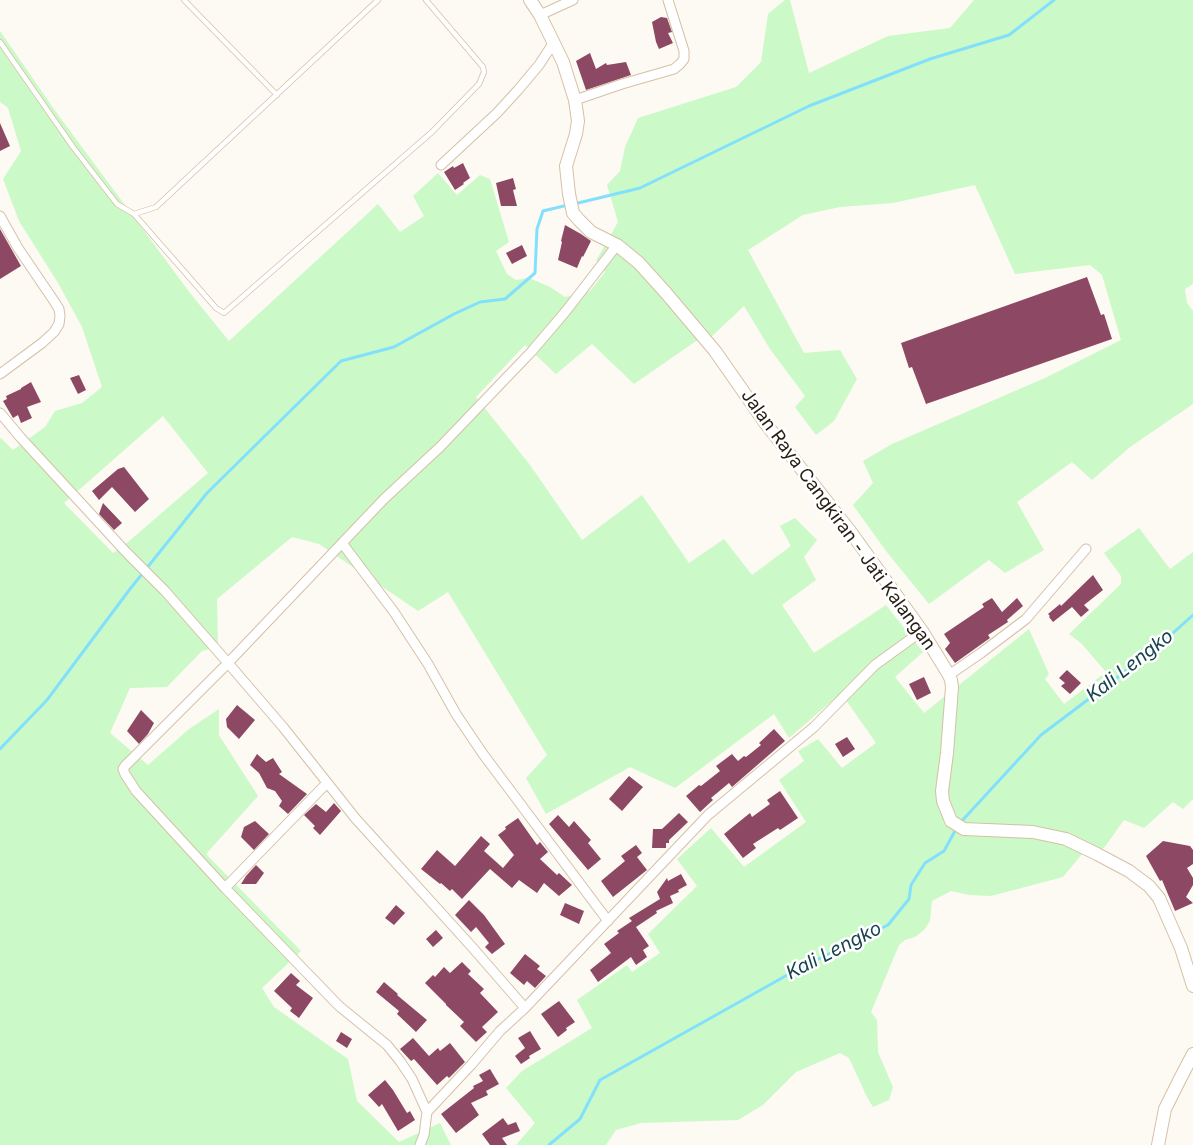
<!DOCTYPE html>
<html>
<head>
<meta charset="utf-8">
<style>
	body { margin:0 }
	canvas { display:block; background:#fdf9f3 }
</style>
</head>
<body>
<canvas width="1193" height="1145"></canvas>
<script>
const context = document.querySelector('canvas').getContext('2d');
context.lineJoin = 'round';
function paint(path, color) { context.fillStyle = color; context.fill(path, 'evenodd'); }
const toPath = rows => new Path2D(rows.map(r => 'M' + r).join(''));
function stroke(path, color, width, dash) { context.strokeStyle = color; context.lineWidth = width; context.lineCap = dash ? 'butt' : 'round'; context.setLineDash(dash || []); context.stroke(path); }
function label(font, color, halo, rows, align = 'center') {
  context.font = font + ' Inter,sans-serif'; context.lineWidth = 5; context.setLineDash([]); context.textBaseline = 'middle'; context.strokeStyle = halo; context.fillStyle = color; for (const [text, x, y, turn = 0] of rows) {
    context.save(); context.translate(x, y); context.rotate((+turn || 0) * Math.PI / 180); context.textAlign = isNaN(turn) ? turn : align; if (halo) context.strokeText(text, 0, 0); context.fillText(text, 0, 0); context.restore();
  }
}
const green = toPath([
	[785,0,790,0,809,73,888,36,950,28,974,0,1193,0,1193,284,1185,289,1187,303,1193,311,1193,404,1130,447,1092,480,1072,462,1017,502,1044,550,1005,573,989,560,929,604,886,551,853,505,873,483,863,461,892,444,1045,378,1121,340,1102,275,1090,265,1015,274,975,185,893,203,840,207,803,215,748,250,804,353,840,350,857,379,834,421,816,435,795,407,805,396,770,349,744,306,710,338,705,333,696,341,634,384,592,344,556,374,525,345,476,397,530,465,582,540,642,495,689,563,724,539,752,575,791,546,780,526,795,518,817,540,804,557,816,580,782,605,814,653,886,605,923,652,895,677,924,713,1029,629,1049,674,1045,679,1064,704,1106,672,1081,643,1069,634,1121,584,1121,576,1104,553,1139,528,1170,569,1193,552,1193,799,1183,809,1173,802,1144,828,1124,820,1104,848,1082,854,1063,877,991,896,969,895,951,891,932,901,930,921,924,930,915,937,905,940,899,945,871,1012,877,1020,878,1052,893,1087,889,1100,873,1107,867,1097,849,1058,840,1053,796,1072,763,1105,738,1120,641,1123,616,1130,606,1145,516,1145,535,1123,506,1088,522,1071,592,1028,577,1000,627,965,632,972,660,953,648,934,697,886,677,859,711,828,744,867,806,822,779,780,804,761,798,751,818,739,842,768,876,743,841,693,789,738,774,714,675,788,630,767,546,814,526,778,547,755,448,592,418,611,319,544,292,537,217,599,218,647,202,651,167,687,130,688,110,733,148,765,189,729,219,709,219,735,258,796,206,854,301,951,262,988,274,1007,348,1059,357,1101,399,1142,440,1123,451,1145,0,1145,0,439,1,438,13,450,45,427,55,411,82,403,102,387,82,327,58,283,19,221,3,179,21,151,8,108,0,102,0,31,56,112,190,293,229,341,378,204,400,232,424,216,413,196,438,173,457,195,480,175,490,179,509,242,496,251,507,274,516,280,529,278,550,287,565,297,590,291,605,272,596,261,618,222,607,185,620,171,625,147,638,118,736,87,761,62,768,14],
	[163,416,208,473,128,542,113,553,64,503]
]);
const stream = toPath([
	[574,204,640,188,809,106,930,59,1009,35,1054,0],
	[0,749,47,700,130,589,207,493,341,361,394,347,454,314,480,302,505,299,535,273,537,229,543,211,568,205],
	[959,824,1041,735,1155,649,1193,615],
	[549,1145,580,1119,600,1080,798,969,888,925,909,899,911,885,925,863,944,851,956,829]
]);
const building = toPath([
	[661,17,667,18,672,32,668,33,673,43,659,49,656,42,652,22],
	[590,53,596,69,606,63,607,65,626,62,631,75,586,90,576,61],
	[0,123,10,146,0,151],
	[463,163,470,178,463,183,464,184,455,190,444,172,453,166,454,168],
	[513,178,516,189,513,190,517,206,501,206,496,183],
	[565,225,581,234,591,241,583,257,582,256,577,268,558,260,562,242,561,241],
	[0,229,21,266,0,279],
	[522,245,527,256,512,264,506,253],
	[1087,277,1101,315,1104,314,1112,339,926,404,912,367,909,368,901,343],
	[79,375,86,390,78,394,70,378],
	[31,382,41,402,27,407,32,418,21,423,18,415,13,418,3,401,7,399,6,396,21,389,21,388],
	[124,467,149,499,135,512,112,487,99,500,92,491,118,469],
	[103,503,122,523,114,530,99,514],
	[1093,575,1103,590,1084,605,1089,610,1081,617,1072,607,1053,622,1049,617,1050,616,1048,614,1060,604,1061,606],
	[992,598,1002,612,1017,598,1023,606,1007,620,1008,622,988,635,990,638,955,663,945,649,950,643,944,634,984,607,982,604],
	[1067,670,1081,683,1070,694,1061,686,1065,683,1059,678],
	[924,677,931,693,917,700,909,684],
	[237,705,255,720,239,739,227,727,226,719],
	[141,710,154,723,148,734,139,744,127,731],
	[774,729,785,741,732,787,729,783,711,798,713,800,700,812,686,796,699,785,701,786,720,771,716,766,732,754,738,761,744,756,746,757,761,745,759,743],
	[847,737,855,749,843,757,835,744],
	[257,754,266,762,273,758,282,772,279,774,307,794,288,814,279,806,282,801,275,791,267,788,259,773,250,765],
	[629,776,643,787,622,811,609,799],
	[780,791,798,818,780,830,778,828,753,844,756,848,743,858,724,834,750,813,752,817,770,804,767,800],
	[334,803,341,811,320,835,313,828,315,826,304,815,316,804,326,812],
	[679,813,688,822,669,840,669,843,666,843,666,848,652,848,653,829,662,829],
	[558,815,569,827,574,821,591,840,588,843,601,859,588,870,549,824],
	[518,818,537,845,540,842,548,852,540,859,557,875,559,873,572,885,559,896,544,883,537,893,519,880,512,888,490,869,462,899,452,889,450,891,441,883,440,884,421,869,437,850,455,866,481,836,490,844,484,851,503,868,514,855,498,835,506,829,505,827],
	[255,821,269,834,254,850,241,837,244,827],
	[1163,841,1190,846,1193,850,1193,864,1187,868,1193,878,1193,885,1186,897,1193,903,1175,911,1162,880,1160,881,1146,856],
	[636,845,642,853,637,857,647,870,613,897,601,881,625,861,621,856],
	[256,865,264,873,256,884,241,884,246,876],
	[681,874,687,885,678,890,679,892,670,896,673,903,656,911,657,913,636,927,649,946,643,950,647,957,636,965,631,957,598,982,590,970,611,953,604,944,619,933,617,931,632,921,629,918,660,899,657,892,667,878,668,881],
	[469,900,484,915,505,944,492,954,485,947,489,943,476,927,471,932,455,915],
	[565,903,584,911,579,924,560,915],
	[396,905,405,913,394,925,385,918],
	[436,930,443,938,433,947,426,939],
	[525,954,540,966,537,969,546,976,535,988,527,981,524,985,510,973],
	[462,962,471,971,468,974,484,989,480,993,498,1012,482,1027,487,1032,476,1042,460,1026,464,1022,446,1005,446,1004,425,983,433,975,435,977,444,967,450,973],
	[291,973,300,981,296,985,313,998,299,1018,290,1011,292,1008,274,991],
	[384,982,398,994,397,995,427,1020,416,1032,397,1014,399,1011,376,992],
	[559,1001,575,1022,566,1028,567,1030,558,1037,541,1014],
	[530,1031,541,1049,529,1056,530,1058,521,1064,515,1056,525,1048,518,1038],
	[341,1032,352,1039,347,1048,336,1041],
	[413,1038,429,1056,438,1048,440,1051,450,1043,465,1062,449,1078,447,1076,437,1085,414,1059,411,1061,400,1049],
	[490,1069,499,1084,486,1091,488,1095,471,1103,479,1115,456,1133,441,1114,474,1088,473,1086,483,1081,479,1075],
	[385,1080,393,1090,407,1113,410,1111,415,1120,398,1131,382,1104,379,1107,368,1095],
	[503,1118,508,1125,516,1122,520,1131,502,1138,507,1145,490,1145,482,1134]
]);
const lane = toPath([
	[184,0,277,95],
	[0,42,73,147,117,204,134,214,156,207,378,0],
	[134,214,216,308,224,313,432,132,479,84,484,72,483,67,426,0]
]);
const street = toPath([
	[540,15,573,0],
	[575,100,622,84,674,69,680,64,684,59,684,51,668,0],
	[441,165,497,113,518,90,539,65,554,42],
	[0,216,18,248,54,301,59,309,60,316,59,324,54,332,42,343,0,374],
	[0,413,21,438,126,552,165,591,228,663,125,766,123,769,125,774,136,791,225,888,339,1006,387,1045,400,1061,412,1079,427,1112],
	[342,543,394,612,428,664,456,714,483,754,608,921],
	[949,675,981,653,1026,619,1086,549],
	[225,888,327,783],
	[525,1008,708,815,814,727,875,665,922,631],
	[420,1145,424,1135,427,1112,471,1065,500,1031,525,1008,472,947,356,819,283,727,228,663,384,499,440,447,532,351,566,311,617,245]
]);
const secondary = toPath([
	[530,0,540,15,563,62,575,100,578,121,576,134,566,166,569,194,573,213,579,220,591,232,617,245,639,263,666,293,715,351,766,424,850,531,922,631,949,675,951,680,952,687,947,753,942,791,943,801,951,821,964,829,1033,832,1066,839,1097,854,1129,871,1149,886,1159,898,1181,948,1193,986],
	[1158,1145,1165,1109,1181,1077,1193,1054]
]);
const streetNames = [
	["Jalan Raya Cangkiran - Jati Kalangan",838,520,54]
];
const waterNames = [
	["Kali Lengko",1130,666,-38],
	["Kali Lengko",834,951,-27]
];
paint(green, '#ccf9c8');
stroke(stream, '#83e0fc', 3);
paint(building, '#8d4964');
stroke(lane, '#d5c0a6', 6);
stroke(street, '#d5c0a6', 11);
stroke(secondary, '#d5c0a6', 14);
stroke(lane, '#fff', 4.5);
stroke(street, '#fff', 9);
stroke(secondary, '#fff', 12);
label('18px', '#261e14', '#fff', streetNames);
label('italic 19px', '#18434f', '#fff', waterNames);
</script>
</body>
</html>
